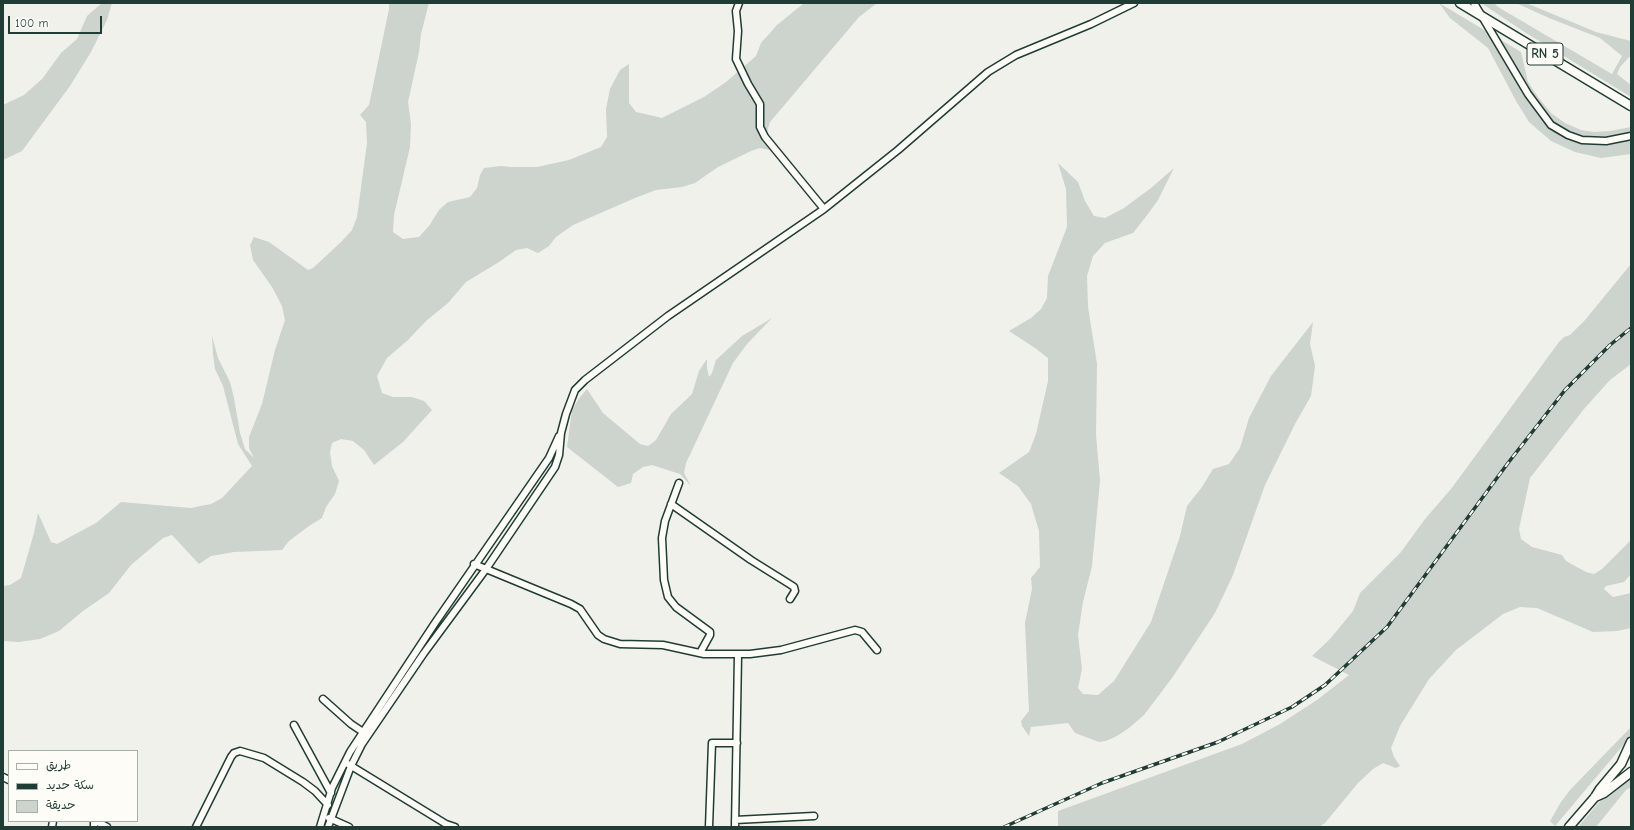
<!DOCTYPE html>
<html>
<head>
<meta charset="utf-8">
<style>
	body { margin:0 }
	#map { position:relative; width:1634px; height:830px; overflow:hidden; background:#f0f1eb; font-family:"Comic Neue","Playpen Sans Arabic",sans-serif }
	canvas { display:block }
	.frame { position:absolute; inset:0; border:4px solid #1f3d34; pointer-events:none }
	.legend { position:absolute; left:8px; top:750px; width:130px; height:72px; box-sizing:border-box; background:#fdfcf7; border:1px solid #a4b0a9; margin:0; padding:5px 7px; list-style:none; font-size:12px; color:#1f3d34 }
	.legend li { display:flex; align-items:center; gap:8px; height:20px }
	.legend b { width:20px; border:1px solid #a4b0a9 }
	.scale { position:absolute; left:8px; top:16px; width:94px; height:18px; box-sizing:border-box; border:2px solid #1f3d34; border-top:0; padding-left:5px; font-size:12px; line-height:14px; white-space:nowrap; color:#1f3d34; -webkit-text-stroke:3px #fdfcf7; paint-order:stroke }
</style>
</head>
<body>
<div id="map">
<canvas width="1634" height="830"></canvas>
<div class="frame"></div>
<ul class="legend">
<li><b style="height:5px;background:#fdfcf7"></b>طريق</li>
<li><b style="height:5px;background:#1f3d34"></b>سكة حديد</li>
<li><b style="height:11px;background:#cdd3cd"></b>حديقة</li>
</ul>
<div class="scale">100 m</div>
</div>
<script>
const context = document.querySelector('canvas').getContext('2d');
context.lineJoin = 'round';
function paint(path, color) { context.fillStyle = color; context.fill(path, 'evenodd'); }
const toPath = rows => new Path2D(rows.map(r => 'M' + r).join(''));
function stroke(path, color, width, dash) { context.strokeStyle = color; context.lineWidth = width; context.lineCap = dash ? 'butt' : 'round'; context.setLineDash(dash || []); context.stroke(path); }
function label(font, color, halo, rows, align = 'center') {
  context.font = font + ' "Comic Neue",sans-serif'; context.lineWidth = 3.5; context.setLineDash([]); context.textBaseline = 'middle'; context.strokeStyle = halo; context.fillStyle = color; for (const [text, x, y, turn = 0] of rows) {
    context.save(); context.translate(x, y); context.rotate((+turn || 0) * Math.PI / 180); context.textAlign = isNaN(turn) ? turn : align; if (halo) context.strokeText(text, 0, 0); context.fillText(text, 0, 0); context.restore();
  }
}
const green = toPath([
	[102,3,112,3,107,20,91,52,70,86,22,151,3,160,3,105,24,95,42,79,61,53,77,39,87,16],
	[389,3,429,3,421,34,419,52,408,102,411,124,410,147,394,215,393,232,403,239,419,237,429,226,439,210,448,202,470,197,477,188,480,175,484,168,501,166,511,167,537,167,569,160,601,147,607,137,606,109,610,89,620,70,629,64,629,103,636,112,662,118,704,97,726,82,756,56,761,43,777,25,804,3,877,3,859,17,770,122,767,132,770,150,760,148,751,151,718,167,695,183,682,187,656,190,635,198,573,225,556,237,549,246,538,253,527,248,516,250,499,262,466,282,448,303,426,321,408,340,387,358,377,376,382,393,393,397,412,397,424,401,432,410,403,442,374,465,364,450,353,441,341,439,332,443,330,452,332,466,339,481,335,494,326,507,322,518,309,526,289,541,282,550,234,552,211,556,199,564,172,535,163,538,131,565,109,593,83,611,59,631,40,639,19,642,3,641,3,586,10,585,21,578,34,533,38,513,51,542,57,544,96,523,121,502,191,508,211,504,222,498,252,466,238,444,223,386,215,369,213,354,212,336,218,358,230,382,234,398,240,433,245,449,254,458,249,448,249,437,262,404,275,350,285,320,282,306,272,287,253,260,250,245,254,237,269,242,308,270,313,268,341,242,352,230,357,217,367,143,366,122,360,115,369,105,389,9],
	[1439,3,1521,52,1528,82,1538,97,1551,113,1565,123,1581,130,1594,132,1610,131,1631,127,1631,154,1601,158,1575,152,1551,141,1529,122,1516,101,1488,48,1450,18],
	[1481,3,1494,3,1498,7,1612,74,1622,56,1600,38,1549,18,1516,3,1526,3,1596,32,1631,41,1631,55,1620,67,1617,74,1631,85,1631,97,1526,33],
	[1058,163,1078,182,1085,201,1094,216,1105,218,1124,208,1151,188,1174,168,1158,200,1148,214,1133,233,1105,243,1093,256,1087,276,1088,307,1097,364,1096,435,1100,481,1092,566,1083,602,1078,635,1082,669,1078,688,1083,694,1098,695,1114,681,1151,622,1180,536,1187,506,1202,487,1213,469,1229,464,1240,448,1249,418,1271,376,1313,322,1310,344,1315,366,1311,396,1295,424,1265,485,1233,575,1215,613,1172,678,1144,715,1129,728,1117,736,1106,741,1099,742,1075,733,1068,723,1031,727,1029,736,1022,726,1021,721,1029,711,1025,623,1032,589,1031,578,1040,567,1039,531,1031,504,1018,486,999,473,1029,452,1036,434,1048,381,1048,358,1035,348,1009,331,1031,318,1041,309,1047,298,1048,276,1067,227,1066,189],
	[1631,264,1631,364,1610,380,1584,409,1530,478,1519,529,1521,539,1532,547,1562,555,1566,561,1586,572,1594,574,1602,569,1631,540,1631,574,1624,582,1606,586,1604,589,1613,597,1631,593,1631,628,1617,631,1593,632,1537,608,1520,607,1503,614,1456,650,1429,679,1400,726,1391,748,1394,757,1400,766,1396,768,1383,763,1373,769,1358,783,1325,823,1319,827,1058,827,1058,811,1242,744,1280,724,1317,700,1349,675,1312,656,1330,639,1353,611,1360,593,1401,552,1425,519,1451,489,1559,342,1564,337,1570,335,1585,320],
	[772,318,747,344,733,363,686,463,684,473,691,486,680,474,652,465,643,467,633,474,631,483,618,487,567,447,572,410,580,397,587,389,603,413,640,444,648,446,656,440,671,414,692,394,699,371,707,359,707,368,709,377,712,373,716,360,742,336],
	[1631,727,1631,736,1555,826,1550,821,1561,802,1570,790],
	[1631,779,1631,787,1626,790,1596,827,1578,827,1601,800]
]);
const minor = toPath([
	[739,3,736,11,738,31,736,59,748,84,760,104,760,127,765,137,824,209],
	[1474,3,1528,94,1551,125,1568,135,1582,140,1606,141,1631,136],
	[679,483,665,521,662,538,664,580,668,597,676,607,710,632,710,635,700,653],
	[671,504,751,560,791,585,794,587,795,591,790,599],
	[474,564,571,604,580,609,598,635,604,639,620,644,663,645,704,654,750,654,781,650,855,630,862,632,877,650],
	[323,699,351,724,363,732],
	[294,725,331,793],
	[348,764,446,824,455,827],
	[3,777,9,780],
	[329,818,349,827],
	[735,820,814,816],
	[96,821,107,827],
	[52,827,53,821],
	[94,827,94,821],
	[196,827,231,757,234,753,240,751,264,758,303,782,315,791,328,805],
	[320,827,332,788,350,752,435,623,549,458,559,436],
	[328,827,351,766,362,744,424,653,486,569,555,467,559,455,561,433,566,414,575,390,585,380,668,316,824,209,898,150,988,72,1016,55,1091,24,1134,3],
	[709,827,712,743,737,743],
	[735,827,738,655]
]);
const major = toPath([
	[1460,3,1631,106],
	[1595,797,1604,793,1631,772],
	[1569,827,1595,797,1600,789,1621,764,1631,742]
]);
const rail = toPath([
	[1004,827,1102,783,1218,742,1292,707,1325,685,1387,627,1508,463,1565,390,1610,345,1631,328]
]);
const shields = [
	[1545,54,36]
];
const shieldNames = [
	["RN 5",1545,54]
];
paint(green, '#cdd3cd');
stroke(minor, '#1f3d34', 9);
stroke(major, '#1f3d34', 11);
stroke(minor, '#fdfcf7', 6);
stroke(major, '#fdfcf7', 8);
stroke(rail, '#1f3d34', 3.5);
stroke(rail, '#fdfcf7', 2, [6]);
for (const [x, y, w] of shields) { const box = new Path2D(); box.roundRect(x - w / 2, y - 11, w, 22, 3); context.fillStyle = '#fdfcf7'; context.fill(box); stroke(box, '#1f3d34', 1); }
label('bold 13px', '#1f3d34', null, shieldNames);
</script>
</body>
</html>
